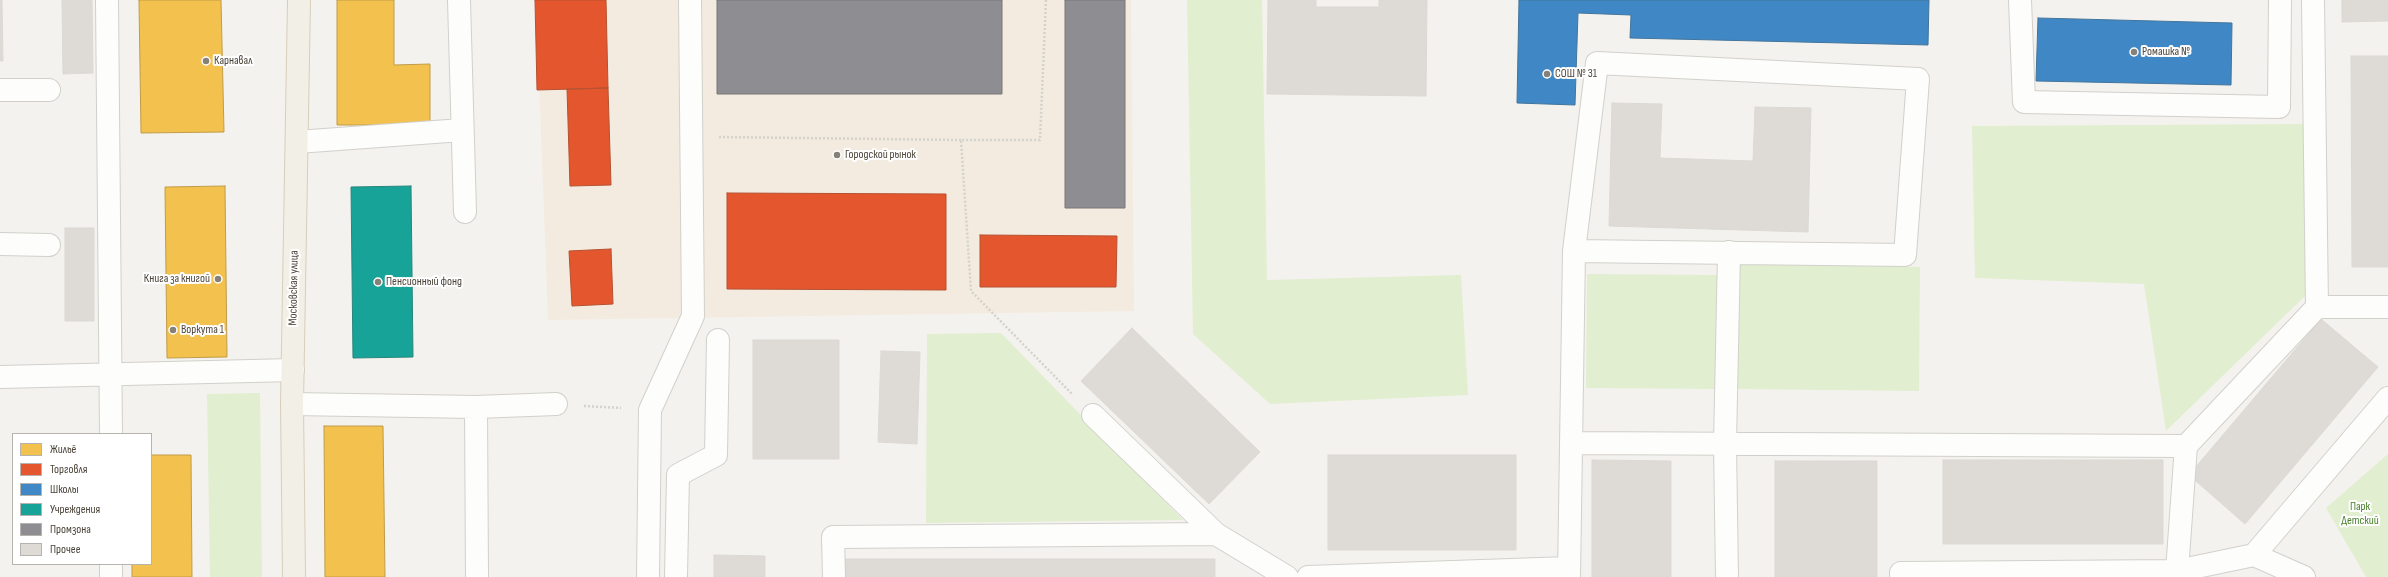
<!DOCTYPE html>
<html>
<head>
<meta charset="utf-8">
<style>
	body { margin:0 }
	#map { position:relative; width:2388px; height:577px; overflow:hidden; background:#f4f2ee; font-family:"Sofia Sans Condensed",sans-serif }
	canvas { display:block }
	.legend { position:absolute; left:12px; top:433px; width:140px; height:132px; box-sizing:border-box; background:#fff; border:1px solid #b7b4b0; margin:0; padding:5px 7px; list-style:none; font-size:12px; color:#4b4439 }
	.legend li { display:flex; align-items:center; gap:8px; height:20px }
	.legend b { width:20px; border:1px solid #b7b4b0 }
</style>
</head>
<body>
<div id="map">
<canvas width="2388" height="577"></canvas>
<ul class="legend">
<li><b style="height:11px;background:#f2c14e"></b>Жильё</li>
<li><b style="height:11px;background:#e4572e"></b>Торговля</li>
<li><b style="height:11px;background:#3f88c5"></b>Школы</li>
<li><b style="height:11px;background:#17a398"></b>Учреждения</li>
<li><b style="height:11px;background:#8d8d92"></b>Промзона</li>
<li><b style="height:11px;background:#dedbd6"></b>Прочее</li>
</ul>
</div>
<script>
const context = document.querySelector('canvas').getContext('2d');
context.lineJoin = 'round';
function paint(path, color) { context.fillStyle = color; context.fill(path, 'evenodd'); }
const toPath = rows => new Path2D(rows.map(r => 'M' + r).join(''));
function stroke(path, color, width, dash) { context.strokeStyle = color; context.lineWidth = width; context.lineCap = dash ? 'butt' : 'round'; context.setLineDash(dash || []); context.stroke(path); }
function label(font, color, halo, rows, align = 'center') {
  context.font = font + ' "Sofia Sans Condensed",sans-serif'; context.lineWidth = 4; context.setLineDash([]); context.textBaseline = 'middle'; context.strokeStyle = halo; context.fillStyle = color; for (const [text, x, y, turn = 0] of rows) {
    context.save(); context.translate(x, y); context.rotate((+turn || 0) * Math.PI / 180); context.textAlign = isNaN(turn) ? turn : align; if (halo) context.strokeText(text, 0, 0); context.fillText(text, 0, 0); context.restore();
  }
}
const commercial = toPath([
	[536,0,1131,0,1134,311,548,320]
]);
const green = toPath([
	[1187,0,1262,0,1267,280,1461,275,1468,395,1270,404,1193,334],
	[2308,124,2307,294,2166,431,2144,284,1975,278,1972,126],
	[1739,264,1920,267,1919,391,1737,389],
	[1587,274,1719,275,1719,389,1586,388],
	[1001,333,1183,520,926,523,927,334],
	[260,393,262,577,210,577,207,394],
	[2388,454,2388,577,2366,577,2326,508]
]);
const homes = toPath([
	[139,0,221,0,224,132,141,133,139,0],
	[337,0,394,0,394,65,430,64,430,125,337,125,337,0],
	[225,186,227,357,167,358,165,187,225,186],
	[324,426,383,426,385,577,325,577,324,426],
	[151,455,191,455,192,577,132,577,132,564,151,564,151,455]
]);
const shops = toPath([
	[535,0,606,0,608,88,537,90,535,0],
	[608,88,611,185,570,186,567,89,608,88],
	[727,193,946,194,946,290,727,289,727,193],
	[980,235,1117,236,1116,287,980,287,980,235],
	[611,249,613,304,572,306,569,251,611,249]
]);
const schools = toPath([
	[1519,0,1929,0,1928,45,1630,38,1631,15,1578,13,1575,105,1517,103,1519,0],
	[2038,18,2232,23,2231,85,2036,81,2038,18]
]);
const public = toPath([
	[411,186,413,357,353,358,351,187,411,186]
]);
const industry = toPath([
	[717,0,1002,0,1002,94,717,94,717,0],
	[1065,0,1125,0,1125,208,1065,208,1065,0]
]);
const building = toPath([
	[0,0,2,0,3,61,0,61,0,0],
	[62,0,92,0,93,73,63,74,62,0],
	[1268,0,1316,0,1316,7,1379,7,1379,0,1427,0,1426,96,1267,94,1268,0],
	[2342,0,2388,0,2388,21,2342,22,2342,0],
	[2351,56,2388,56,2388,267,2352,267,2351,56],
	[1612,103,1662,104,1660,158,1753,161,1755,107,1811,108,1808,232,1609,226,1612,103],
	[65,228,94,228,94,321,65,321,65,228],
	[2321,319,2378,367,2245,524,2189,475,2321,319],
	[1132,328,1260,452,1209,504,1081,381,1132,328],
	[753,340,839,340,839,459,753,459,753,340],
	[881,351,920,352,917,444,878,442,881,351],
	[1328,455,1516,455,1516,550,1328,550,1328,455],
	[1592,460,1671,461,1671,577,1592,577,1592,460],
	[1943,460,2163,460,2163,544,1943,544,1943,460],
	[1775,461,1877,461,1877,577,1775,577,1775,461],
	[714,555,765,556,765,577,714,577,714,555],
	[842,559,1215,559,1215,577,842,577,842,559]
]);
const path = toPath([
	[1046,0,1040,140,961,140,971,291,1073,395],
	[719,137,961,140],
	[584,406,621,408]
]);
const minor = toPath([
	[107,0,111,434],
	[459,0,465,212],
	[2020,0,2024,102,2279,107,2280,0],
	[0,90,49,90],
	[297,142,462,130],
	[0,244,49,245],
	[2317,307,2388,307],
	[0,377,293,370],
	[292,404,476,407,556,404],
	[476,407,477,577],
	[1093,415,1216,534],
	[1572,443,2186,446],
	[2254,555,2304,577],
	[2177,571,2254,555,2388,398],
	[111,577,111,564],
	[648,577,650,410,693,316,690,0],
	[676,577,678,475,716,455,718,340],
	[834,577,833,537,1216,534,1287,577],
	[1308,577,1569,568],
	[1569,577,1574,251,1597,63,1918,79,1905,255,1574,251],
	[1727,577,1725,444,1729,252],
	[1901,577,1901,573,2177,571,2186,446,2317,307,2313,0]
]);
const major = toPath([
	[294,577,292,404,299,0]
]);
const markers = [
	[2134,52,4,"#868178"],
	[206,61,4,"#868178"],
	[1547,74,4,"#868178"],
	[837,155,4,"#868178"],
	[218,279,4,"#868178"],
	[378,282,4,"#868178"],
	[173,330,4,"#868178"]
];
const poiNames = [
	["Ромашка №",2142,52],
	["Карнавал",214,61],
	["СОШ № 31",1555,74],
	["Городской рынок",845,155],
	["Книга за книгой",210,279,"right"],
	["Пенсионный фонд",386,282],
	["Воркута 1",181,330]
];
const streetNames = [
	["Московская улица",294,288,-89]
];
const parkNames = [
	["Парк",2360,507],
	["Детский",2360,521]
];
paint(commercial, '#f3ebdf');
paint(green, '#e1eecf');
paint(homes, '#f2c14e');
stroke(homes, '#c09c48', 1);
paint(shops, '#e4572e');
stroke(shops, '#b65131', 1);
paint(schools, '#3f88c5');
stroke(schools, '#43749b', 1);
paint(public, '#17a398');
stroke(public, '#27867c', 1);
paint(industry, '#8d8d92');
stroke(industry, '#797777', 1);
paint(building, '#dedbd6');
stroke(building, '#dcd9d4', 1);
stroke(minor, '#d2d0cb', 24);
stroke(major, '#d6cebb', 24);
stroke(path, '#d3d2cc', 2.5, [2, 2]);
stroke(minor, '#fdfdfc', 22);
stroke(major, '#f2efe6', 22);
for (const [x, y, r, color] of markers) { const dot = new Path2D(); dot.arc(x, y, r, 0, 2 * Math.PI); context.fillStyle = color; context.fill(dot); stroke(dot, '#fff', 1.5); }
label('12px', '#4b4439', '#fff', poiNames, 'left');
label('12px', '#4b4439', '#fff', streetNames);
label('12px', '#4a7f2a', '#fff', parkNames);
</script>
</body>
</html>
